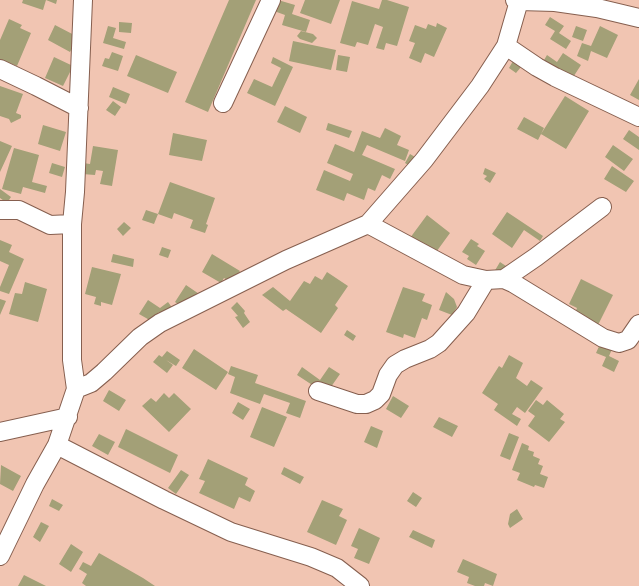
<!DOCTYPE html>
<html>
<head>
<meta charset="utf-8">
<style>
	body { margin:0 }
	canvas { display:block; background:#f1c5b2 }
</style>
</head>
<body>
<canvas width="639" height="586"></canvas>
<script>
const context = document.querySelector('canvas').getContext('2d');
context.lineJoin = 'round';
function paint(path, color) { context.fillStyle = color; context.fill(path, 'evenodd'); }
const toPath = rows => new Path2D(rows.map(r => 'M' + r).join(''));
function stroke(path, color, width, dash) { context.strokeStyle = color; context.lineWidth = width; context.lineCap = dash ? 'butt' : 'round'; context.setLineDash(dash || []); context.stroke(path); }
const building = toPath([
	[23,0,57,0,56,4,46,0,43,10,22,3],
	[229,0,256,0,208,112,185,102],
	[278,0,295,5,292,14,310,20,306,32,282,25,285,15,274,11],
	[305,0,340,0,331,24,300,13],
	[382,0,387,0,409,7,397,46,386,43,384,50,376,48,383,27,375,24,368,45,357,42,355,47,340,43,352,1,379,9],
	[550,17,564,26,559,33,571,41,566,49,550,39,555,31,545,25],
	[9,19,22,25,20,28,31,33,17,66,0,59,0,40],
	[119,22,132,23,131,33,119,32],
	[437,23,447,28,434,57,425,53,421,63,409,58,415,43,409,41,415,25,426,29,428,24,436,27],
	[55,25,78,37,70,52,48,40],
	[108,26,116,28,113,38,126,42,124,49,103,43],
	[576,26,587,30,583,41,572,37],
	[600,26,618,35,607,58,591,51,588,61,577,56,582,43,591,46],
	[301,31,313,34,317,38,312,43,300,39,297,36],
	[293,41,336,50,331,70,289,61],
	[112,52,123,56,118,71,102,66,105,58,109,59],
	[563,53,581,65,568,85,540,67,547,55,557,62],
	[136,55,177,72,168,93,127,76],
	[338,55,350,57,347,72,336,70],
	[54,57,73,66,63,86,45,78],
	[273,57,293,67,275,106,247,93,254,79,272,87,281,68,271,63],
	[513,61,521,67,516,73,509,68],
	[639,79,639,100,630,95],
	[0,86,23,94,16,113,21,115,21,118,11,123,9,119,0,116],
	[113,87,130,94,126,104,109,97],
	[565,96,589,111,566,149,541,134],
	[113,101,121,107,115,116,106,110],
	[285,106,307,117,300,133,277,122],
	[524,117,544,128,538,140,517,129],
	[328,123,352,131,349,138,326,130],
	[43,125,66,132,60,151,38,144],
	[385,128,401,136,397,145,409,150,405,161,367,145,362,155,395,169,390,179,382,175,375,191,368,188,364,200,347,193,344,201,316,190,324,170,350,181,353,174,327,163,335,144,354,152,362,131,380,138],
	[629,130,639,137,639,150,623,139],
	[173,133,207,140,202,161,169,155],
	[0,141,12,146,0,172],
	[613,145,633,159,624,171,605,157],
	[93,146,118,150,112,186,100,184,103,171,96,170,95,175,82,174,83,163,90,164],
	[14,148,39,155,32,182,47,186,45,193,23,187,21,194,2,189],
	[410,154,420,160,415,169,405,163],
	[52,163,65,167,62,177,49,173],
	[612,166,634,181,626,192,604,179],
	[485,168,496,173,490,183,484,179,487,176,483,174],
	[170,182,215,198,206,224,208,225,205,233,190,228,193,220,174,213,172,219,158,214],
	[0,189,11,197,7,203,0,198],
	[146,210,158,214,154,224,142,220],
	[507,212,543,236,540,241,524,230,512,248,492,234],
	[427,215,450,233,434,255,410,238],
	[124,222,131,228,123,236,117,229],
	[471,239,479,244,477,246,485,251,476,265,467,259,469,256,462,252],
	[0,240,12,245,9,252,24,259,9,294,0,291,0,287,9,265,0,261],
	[162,247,171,250,168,258,159,255],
	[113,254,134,259,133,267,111,262],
	[212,254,240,271,232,283,224,278,221,283,202,272],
	[500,262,515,272,494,272],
	[92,267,121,274,112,305,101,302,101,306,94,304,96,297,85,294],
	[327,272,348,286,335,305,338,308,321,333,286,309,283,311,262,295,273,287,290,301,304,281,310,284,315,276,322,280],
	[581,279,613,295,597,327,574,315,577,308,569,304],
	[25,282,47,289,38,322,9,314,15,293,22,294],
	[186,285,205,298,188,311,175,302],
	[403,287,425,294,422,301,432,305,427,320,422,318,415,338,404,334,403,338,386,332],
	[446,292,454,299,457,307,452,315,439,310],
	[0,299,6,301,0,315],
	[148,300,160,308,168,302,176,313,166,321,159,312,153,322,139,314],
	[237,302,245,311,244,313,250,322,243,328,235,317,238,316,231,308],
	[347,330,356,336,353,341,344,335],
	[601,342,613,347,609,356,619,361,614,372,602,366,606,357,596,353],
	[194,349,228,372,216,390,182,368],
	[167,351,180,360,176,366,166,360,173,365,167,373,153,362,159,355,162,357],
	[509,355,523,363,516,378,527,386,531,380,543,388,525,413,517,407,512,414,521,419,517,426,494,410,498,404,482,393,499,366,502,368],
	[231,366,258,375,255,383,306,401,300,418,286,413,290,403,264,394,260,404,230,393,235,377,228,374],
	[302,367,320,380,329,367,340,374,326,394,297,375],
	[109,390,126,400,119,411,103,401],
	[164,393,169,398,174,393,191,409,169,432,142,406,151,398,156,402],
	[393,396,409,406,401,418,386,409],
	[536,400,543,405,547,400,564,414,560,419,565,422,549,442,528,426,535,416,528,411],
	[238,402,250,409,243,420,232,413],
	[262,407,287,417,274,447,250,437],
	[439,417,458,426,452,437,433,427],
	[371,426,383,431,377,448,364,442],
	[126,429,178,455,170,473,118,447],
	[509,433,519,437,510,460,500,456],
	[99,434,115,442,108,455,92,446],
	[522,443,529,446,528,450,534,452,533,456,540,459,538,464,543,466,540,474,548,477,544,488,535,485,534,487,517,480,520,473,512,470],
	[208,459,248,478,245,485,255,491,250,502,239,497,234,509,199,493,205,481,199,479],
	[1,465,21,476,13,491,0,484],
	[284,467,304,477,300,484,281,474],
	[181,470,189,475,176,494,168,488],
	[413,492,422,498,416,507,407,501],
	[52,499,63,505,59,511,49,506],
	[322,500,343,509,339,516,347,520,336,545,307,532],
	[517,509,523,519,510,528,508,524,510,514],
	[41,522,49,526,40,542,33,537],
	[359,528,380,538,369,564,354,558,358,549,351,546],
	[413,530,435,540,432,548,409,537],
	[71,544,83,552,71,572,59,564],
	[99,553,143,578,155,586,86,586,82,583,87,574,79,569,83,562,91,566],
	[463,559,497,574,493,586,485,583,484,586,475,586,467,583,469,577,457,572],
	[24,575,46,586,18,586]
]);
const minor = toPath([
	[519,1,555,2,597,8,639,18],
	[506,46,537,67,555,77,639,117],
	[0,69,36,86,79,108],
	[223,103,271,0],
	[0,210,19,210,50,225,72,224],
	[368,224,463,275,486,280,504,279,536,257,602,207],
	[504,279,513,283,603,338,619,343,628,340,639,324],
	[76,389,91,383,104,372,140,337,160,323,286,260,368,224,424,160,480,86,506,46,519,1,515,0],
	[318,391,357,404,366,404,375,400,381,394,388,375,395,365,405,359,430,349,439,343,466,313,486,280],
	[0,432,68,417],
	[57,445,164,500,231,532,311,557,337,568,360,586],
	[0,556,35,484,57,445,76,389,72,360,72,224,75,192,83,0]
]);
paint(building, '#a3a077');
stroke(minor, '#865f4f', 20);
stroke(minor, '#fff', 18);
</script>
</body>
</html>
